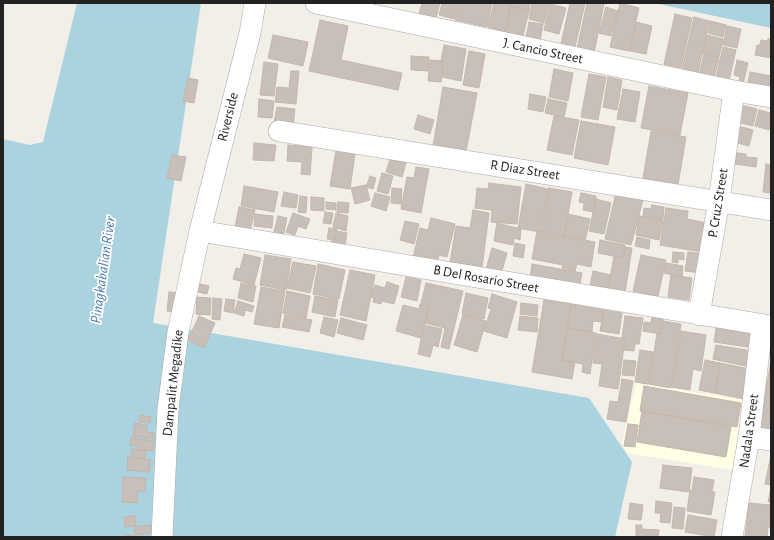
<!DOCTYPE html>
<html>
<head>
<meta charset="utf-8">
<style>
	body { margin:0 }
	#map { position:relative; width:774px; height:540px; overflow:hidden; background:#f2efe9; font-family:"Alegreya Sans",sans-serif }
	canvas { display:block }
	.frame { position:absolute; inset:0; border:4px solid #222; pointer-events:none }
</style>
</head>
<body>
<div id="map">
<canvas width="774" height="540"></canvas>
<div class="frame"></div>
</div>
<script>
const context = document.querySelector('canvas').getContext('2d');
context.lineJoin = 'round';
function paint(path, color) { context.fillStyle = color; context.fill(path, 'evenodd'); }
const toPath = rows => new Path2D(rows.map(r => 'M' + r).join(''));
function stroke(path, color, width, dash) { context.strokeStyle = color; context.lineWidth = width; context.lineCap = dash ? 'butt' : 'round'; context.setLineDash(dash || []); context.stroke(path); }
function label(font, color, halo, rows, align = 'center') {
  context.font = font + ' "Alegreya Sans",sans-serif'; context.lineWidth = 3.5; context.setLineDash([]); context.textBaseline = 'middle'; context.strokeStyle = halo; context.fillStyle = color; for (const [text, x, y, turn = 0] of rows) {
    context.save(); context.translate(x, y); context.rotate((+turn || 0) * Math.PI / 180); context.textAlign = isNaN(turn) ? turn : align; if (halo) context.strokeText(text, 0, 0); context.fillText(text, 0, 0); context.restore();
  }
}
const education = toPath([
	[636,383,744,400,733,470,627,453,622,443]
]);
const water = toPath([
	[77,3,201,3,153,323,589,398,632,462,615,537,3,537,3,139,30,145,43,142],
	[654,3,771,3,771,28]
]);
const building = toPath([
	[422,3,440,3,435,21,418,17,422,3],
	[442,3,458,3,454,19,439,15,442,3],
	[459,3,492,3,487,27,455,20,459,3],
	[494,3,530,3,529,11,511,6,505,32,488,27,494,3],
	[532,3,549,3,544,23,529,19,532,3],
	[570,3,585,3,575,47,561,44,570,3],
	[587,3,604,4,594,53,577,49,587,3],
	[620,3,639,8,629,51,610,47,620,3],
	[550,4,566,8,559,34,544,30,550,4],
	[511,6,529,11,523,36,505,32,511,6],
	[606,7,618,11,611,36,599,33,606,7],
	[675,14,692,18,681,68,664,64,675,14],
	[694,17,709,21,698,73,682,70,694,17],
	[320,20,348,26,341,60,402,73,398,90,309,71,320,20],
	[710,21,726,25,723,37,708,33,710,21],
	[529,22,543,24,540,41,526,38,529,22],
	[636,22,652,26,646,54,630,51,636,22],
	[727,26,741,29,737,48,723,45,727,26],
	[273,35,308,42,303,66,268,58,273,35],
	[707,35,723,39,719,57,703,53,707,35],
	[768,39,771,39,771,58,755,55,757,45,760,45,761,40,768,41,768,39],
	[444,45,466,49,461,81,442,77,443,61,441,61,444,45],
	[723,47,736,50,729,81,716,78,723,47],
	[469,51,485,54,479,88,463,85,469,51],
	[704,54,719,58,714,78,699,75,704,54],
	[411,56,429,57,428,71,411,70,411,56],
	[430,60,443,61,441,82,428,81,430,60],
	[737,60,748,63,743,84,739,83,740,77,734,75,737,60],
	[264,62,278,64,274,96,260,95,264,62],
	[554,69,573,73,568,101,549,97,554,69],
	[291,71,299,71,296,104,275,102,277,87,289,88,291,71],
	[750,72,771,76,771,88,747,89,750,72],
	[589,74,606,77,598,120,581,117,589,74],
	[608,77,622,80,617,110,603,107,608,77],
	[188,78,198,80,194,103,183,101,188,78],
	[649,86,688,93,680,135,641,128,649,86],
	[443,87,477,93,466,152,433,146,443,87],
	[623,89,640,92,635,122,617,119,623,89],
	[530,94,546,97,543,112,528,109,530,94],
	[259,99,274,101,272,118,258,117,259,99],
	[548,99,567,103,564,117,545,113,548,99],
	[741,105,757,109,753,126,737,122,741,105],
	[277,107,295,109,293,126,274,123,277,107],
	[759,110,771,113,771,122,769,130,755,126,759,110],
	[418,115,434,120,430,134,414,129,418,115],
	[554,116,579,120,572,155,547,150,554,116],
	[581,121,615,127,608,165,574,158,581,121],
	[738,126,753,130,749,146,734,142,738,126],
	[651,131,686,137,678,185,643,178,651,131],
	[254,143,276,145,274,161,253,160,254,143],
	[288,145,312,147,310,175,301,174,302,162,287,161,288,145],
	[336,151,355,154,350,189,330,186,336,151],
	[737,153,746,154,746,157,757,158,756,167,735,164,737,153],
	[172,155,186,157,181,181,167,178,172,155],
	[390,159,406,163,402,177,386,172,390,159],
	[766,164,771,165,771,193,763,192,766,164],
	[416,167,429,169,421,213,401,209,407,177,414,178,416,167],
	[382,173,393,176,388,194,377,191,382,173],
	[370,176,376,178,373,189,366,187,370,176],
	[489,183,521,187,517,224,491,222,492,210,475,208,477,188,488,189,489,183],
	[526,184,548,189,540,232,518,228,526,184],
	[366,185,370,200,355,204,351,188,366,185],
	[244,186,278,192,274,212,241,206,244,186],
	[392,188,402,189,401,204,391,203,392,188],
	[549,188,572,192,564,237,541,233,549,188],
	[284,192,298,195,296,208,281,206,284,192],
	[375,193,390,197,386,211,371,206,375,193],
	[581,193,596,196,593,212,583,210,584,203,579,202,581,193],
	[616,193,643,200,631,245,605,239,616,193],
	[300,196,307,197,306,213,298,212,300,196],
	[311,197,324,198,324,211,311,210,311,197],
	[596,199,611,203,604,234,589,231,596,199],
	[326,202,336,203,336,210,326,209,326,202],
	[338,202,349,203,348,213,337,212,338,202],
	[652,205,664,207,663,219,643,216,644,208,651,209,652,205],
	[239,207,255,210,250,231,235,227,239,207],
	[666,208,688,211,687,219,707,223,702,252,660,245,666,208],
	[473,210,489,213,482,268,450,263,456,226,470,228,473,210],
	[325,212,333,213,331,224,323,223,325,212],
	[293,213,310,219,306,229,298,226,295,235,286,232,293,213],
	[336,213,348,216,346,231,333,227,336,213],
	[255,214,273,216,272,228,254,226,255,214],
	[568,214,590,219,585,241,564,237,568,214],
	[278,216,287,218,283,237,273,235,278,216],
	[639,216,663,220,659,240,636,235,639,216],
	[431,218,455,224,447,257,439,255,436,268,412,262,420,228,428,230,431,218],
	[405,221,419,224,414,244,400,240,405,221],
	[497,223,521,229,520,240,514,238,513,245,494,241,497,223],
	[329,228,337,229,335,240,327,239,329,228],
	[336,231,347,233,344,253,331,243,332,239,335,240,336,231],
	[537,231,595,242,591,267,577,264,575,271,562,268,563,265,532,259,537,231],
	[637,237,650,240,649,249,635,246,637,237],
	[600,240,625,245,623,258,598,253,600,240],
	[515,243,525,245,523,258,513,256,515,243],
	[625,247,632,248,625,293,608,290,614,256,623,258,625,247],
	[492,248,507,253,500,278,485,273,492,248],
	[673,252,684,253,684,260,678,259,678,263,672,262,673,252],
	[688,252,704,254,701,273,685,271,688,252],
	[244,254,261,258,254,285,233,279,236,268,240,269,244,254],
	[265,255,291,259,286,290,260,285,265,255],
	[641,255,666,260,658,296,633,291,641,255],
	[293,262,316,266,310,293,287,288,293,262],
	[666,263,683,266,682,277,664,273,666,263],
	[318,264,345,270,339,299,313,294,318,264],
	[532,264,582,273,579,288,530,279,532,264],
	[350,270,375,275,366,321,340,315,350,270],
	[593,271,611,275,608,290,590,286,593,271],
	[671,275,692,278,689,300,668,297,671,275],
	[406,277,421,280,417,301,401,297,406,277],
	[387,282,399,286,394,304,382,301,381,304,373,302,374,298,371,297,375,285,385,288,387,282],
	[241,283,256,286,253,302,238,298,241,283],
	[426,283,463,291,449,349,441,347,445,328,425,323,430,305,421,303,426,283],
	[200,284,209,286,207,294,198,292,200,284],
	[261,287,285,291,279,328,254,324,261,287],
	[287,291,310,296,306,318,283,313,287,291],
	[169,292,180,293,177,312,167,311,169,292],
	[466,293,488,298,484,319,462,314,466,293],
	[492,294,517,302,507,338,484,331,491,309,488,308,492,294],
	[315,296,338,300,335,317,312,312,315,296],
	[197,297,211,298,210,315,196,314,197,297],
	[213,298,222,299,220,320,212,319,213,298],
	[226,299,235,300,233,313,224,311,226,299],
	[544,300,571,304,562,360,575,362,572,379,532,372,544,300],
	[238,301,254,306,252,312,245,310,244,316,234,313,238,301],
	[521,303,538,305,537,316,520,314,521,303],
	[420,304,429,306,421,338,396,331,403,305,419,309,420,304],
	[571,304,604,310,602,322,593,321,592,332,568,328,571,304],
	[604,310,622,313,619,334,600,331,604,310],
	[285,315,312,320,309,332,282,327,285,315],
	[463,315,486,321,477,352,454,345,463,315],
	[199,316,215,323,204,348,188,340,199,316],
	[520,316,538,318,537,332,518,330,520,316],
	[625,316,643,318,639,344,635,344,634,351,623,350,625,339,622,338,625,316],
	[324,317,338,320,334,337,320,333,324,317],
	[652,317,663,319,661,334,643,331,644,322,651,323,652,317],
	[341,318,367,325,363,340,337,333,341,318],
	[663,321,681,324,671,388,649,384,657,333,661,334,663,321],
	[424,325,442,329,438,347,433,345,430,357,418,354,424,325],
	[568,328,596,333,590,374,582,372,583,364,562,360,568,328],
	[716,328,751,334,748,347,714,342,716,328],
	[681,331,706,335,701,371,693,369,690,390,672,387,681,331],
	[597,334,625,339,618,389,599,386,602,364,593,363,597,334],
	[716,345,752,351,750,367,713,359,716,345],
	[640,350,653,352,648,384,635,382,640,350],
	[624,360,636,361,634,376,622,375,624,360],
	[705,360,720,363,715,393,699,390,705,360],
	[771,361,771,429,759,426,771,361],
	[720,363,750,369,744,399,715,393,720,363],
	[622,379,633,381,626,422,607,419,610,401,618,402,622,379],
	[644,386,741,403,737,427,640,411,644,386],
	[642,411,731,427,726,457,637,442,642,411],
	[140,415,151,417,150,423,139,422,140,415],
	[135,423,147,426,146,432,154,433,154,439,133,436,135,423],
	[628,424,638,425,635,447,624,446,628,424],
	[131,438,154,441,153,451,137,449,138,446,130,445,131,438],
	[132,449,146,451,145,459,131,456,132,449],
	[771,455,771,485,765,484,771,455],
	[128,457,151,460,149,472,127,470,128,457],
	[663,465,692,468,689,492,660,488,663,465],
	[123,477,146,478,145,492,138,491,137,503,122,502,123,477],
	[694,477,714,480,712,492,715,492,711,515,687,511,690,490,692,491,694,477],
	[771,488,771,502,768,502,771,488],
	[656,501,672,503,670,523,660,522,661,513,655,513,656,501],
	[630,503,643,505,641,520,628,519,630,503],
	[749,503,771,505,771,527,768,527,767,537,745,537,749,503],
	[674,507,685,508,683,529,672,528,674,507],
	[688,515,717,520,714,537,685,532,688,515],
	[135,516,136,526,125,527,124,517,135,516],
	[150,525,151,533,135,535,134,527,150,525],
	[636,525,642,525,642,529,659,530,658,537,636,537,636,525],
	[126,534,139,537,125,537,126,534]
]);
const minor = toPath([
	[316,3,734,91,771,97],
	[279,131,771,210],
	[200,231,771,326],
	[699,315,719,201,734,91],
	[749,437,771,440],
	[162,537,168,409,178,332,200,231,250,33,255,3],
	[732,537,749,437,762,325]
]);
const streetNames = [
	["J. Cancio Street",543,51,12],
	["Riverside",228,117,-76],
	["R Diaz Street",525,170,9],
	["P. Cruz Street",718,203,-81],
	["B Del Rosario Street",486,279,10],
	["Dampalit Megadike",173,383,-84],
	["Nadala Street",749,431,-82]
];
const waterNames = [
	["Pinagkabalian River",103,270,-82]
];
paint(education, '#ffffe5');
paint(water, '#aad3df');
paint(building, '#c7bfb8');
stroke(building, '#c4b6ab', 1);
stroke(minor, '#a9a9a9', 22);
stroke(minor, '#fff', 21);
label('14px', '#222', '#fff', streetNames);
label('italic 15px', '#4a7aab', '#fff', waterNames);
</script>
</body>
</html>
